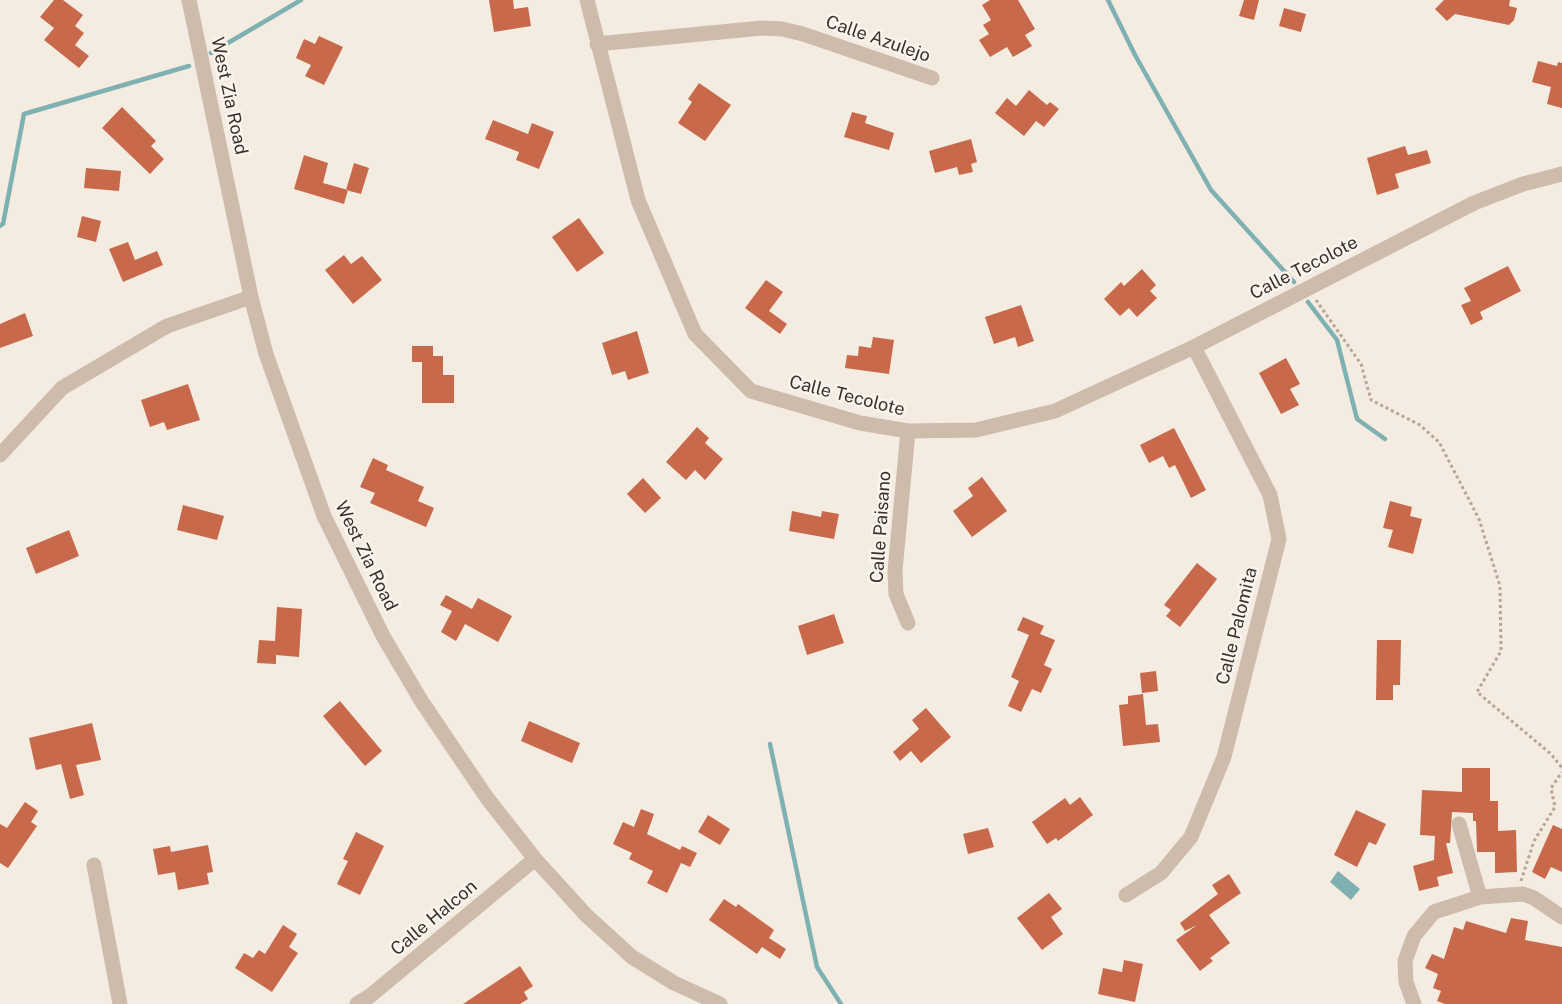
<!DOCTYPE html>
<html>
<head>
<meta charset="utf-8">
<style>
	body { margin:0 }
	canvas { display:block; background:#f4ebe1 }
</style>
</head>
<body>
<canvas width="1562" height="1004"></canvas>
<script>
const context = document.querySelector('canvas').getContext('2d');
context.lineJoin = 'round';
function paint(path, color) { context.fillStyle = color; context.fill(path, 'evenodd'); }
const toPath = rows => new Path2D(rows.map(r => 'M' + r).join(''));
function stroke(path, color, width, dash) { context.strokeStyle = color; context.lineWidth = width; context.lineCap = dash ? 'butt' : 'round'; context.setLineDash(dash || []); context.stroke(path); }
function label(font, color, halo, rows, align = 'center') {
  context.font = font + ' "Public Sans",sans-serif'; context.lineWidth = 5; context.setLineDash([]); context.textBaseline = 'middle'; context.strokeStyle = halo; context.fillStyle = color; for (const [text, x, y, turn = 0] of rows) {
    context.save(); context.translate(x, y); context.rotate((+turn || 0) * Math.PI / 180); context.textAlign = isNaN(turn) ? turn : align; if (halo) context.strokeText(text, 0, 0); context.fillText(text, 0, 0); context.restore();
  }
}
const water = toPath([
	[1338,871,1360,889,1351,900,1330,882]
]);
const stream = toPath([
	[1108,0,1135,55,1211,190,1294,282],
	[211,53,301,0],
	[0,226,3,224,24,114,189,66],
	[1308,302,1337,340,1357,419,1385,439],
	[770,744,817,967,841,1004]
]);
const building = toPath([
	[54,0,63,0,83,15,75,26,84,33,75,45,89,56,79,68,44,40,54,28,40,17],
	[489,0,513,0,514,9,528,7,531,26,494,32],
	[990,0,1018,0,1035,29,1025,35,1032,46,1013,57,1007,47,990,57,979,40,989,34,983,25,991,20,982,5],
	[1244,0,1259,0,1254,20,1239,16],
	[1444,0,1510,0,1509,6,1517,8,1514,20,1509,25,1455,14,1447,21,1435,9],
	[1284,8,1306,14,1301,32,1279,26],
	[319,36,343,47,324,85,305,76,311,65,296,58,304,39,315,44],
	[1538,61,1557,66,1558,62,1562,63,1562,108,1547,104,1551,87,1532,82],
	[699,83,731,105,705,141,678,123,692,102,688,99],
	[1029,90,1047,105,1050,102,1059,109,1044,127,1036,121,1024,136,995,113,1007,98,1016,106],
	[122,107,156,141,151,146,164,159,150,174,102,128],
	[852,112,867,116,865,123,894,133,889,150,844,137],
	[493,120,528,134,532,123,554,132,539,169,516,160,519,152,485,139],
	[971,139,977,162,971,164,973,172,959,175,957,167,935,173,929,151],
	[1405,146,1408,155,1427,150,1431,163,1395,174,1399,188,1377,195,1367,158],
	[304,155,328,163,323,183,348,190,344,204,294,189],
	[354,163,369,168,361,194,346,190],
	[86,168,121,171,119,191,84,188],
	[82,216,101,221,96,242,77,237],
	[579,218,604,253,577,272,552,237],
	[128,242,135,260,157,251,163,265,123,282,109,249],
	[344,255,351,264,362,256,382,280,353,304,325,270],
	[1508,266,1521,291,1480,312,1483,319,1471,325,1461,305,1471,301,1464,288],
	[1142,269,1156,285,1150,291,1157,298,1137,317,1129,308,1120,316,1104,299,1121,282,1124,286],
	[766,280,783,292,769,311,787,324,780,334,745,308],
	[1021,305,1034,341,1018,347,1015,337,994,344,985,317],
	[25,313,33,336,0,348,0,324],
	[637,331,649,373,628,380,625,371,612,375,602,343],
	[873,337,894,340,889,374,845,368,847,355,858,356,859,346,871,348],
	[412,346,433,346,433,356,443,356,443,375,454,375,454,403,422,403,422,362,412,362],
	[1286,358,1300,384,1290,389,1299,405,1281,414,1259,373],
	[188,384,200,420,167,430,164,422,150,427,141,400],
	[697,427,709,438,705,443,723,459,705,480,695,470,686,480,666,462],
	[1174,428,1206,490,1191,498,1175,465,1169,468,1163,456,1149,463,1140,445],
	[373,458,388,465,386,470,424,487,418,501,434,508,426,527,370,503,375,493,360,487],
	[982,477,1007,511,972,537,953,511,973,496,968,488],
	[643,478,661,498,645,513,627,494],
	[1390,501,1412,507,1410,516,1422,519,1413,554,1388,547,1393,530,1383,528],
	[183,505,224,516,217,540,177,530],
	[792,511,821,517,822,511,839,514,834,539,789,531],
	[69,530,79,556,36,574,26,548],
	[1197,563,1217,579,1180,627,1166,616,1171,610,1164,605],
	[446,595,472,609,478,598,512,616,498,642,465,624,456,641,441,632,452,611,440,605],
	[277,607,302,609,299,657,276,655,276,664,257,663,259,640,275,641],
	[834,614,844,643,807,655,798,626],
	[1023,617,1044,626,1040,634,1055,640,1044,665,1052,669,1041,693,1032,689,1021,712,1008,706,1019,681,1011,677,1029,635,1017,630],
	[1377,640,1401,640,1400,685,1393,685,1393,700,1376,700],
	[1156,671,1158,691,1142,693,1140,673],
	[1143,694,1146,725,1158,724,1160,742,1123,746,1119,705,1128,704,1128,696],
	[340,701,382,751,365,766,323,716],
	[926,708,951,737,921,763,911,751,900,761,893,752,919,729,912,720],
	[529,721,580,743,572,763,521,741],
	[92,723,101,760,76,765,84,795,70,799,61,764,36,770,29,738],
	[1462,768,1490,768,1490,801,1498,801,1498,831,1516,830,1517,872,1495,873,1495,852,1477,852,1476,821,1473,821,1473,813,1452,812,1450,843,1446,843,1453,873,1437,877,1439,886,1419,891,1413,866,1434,860,1435,836,1420,835,1422,790,1462,792],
	[1080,797,1093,815,1058,841,1056,838,1047,844,1032,822,1065,798,1070,805],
	[25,802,38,811,31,822,37,826,8,868,0,863,0,824,7,828],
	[641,809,654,814,647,834,680,850,682,846,697,853,690,867,681,863,667,893,647,883,653,871,629,859,632,853,613,844,623,822,634,827],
	[1356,810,1386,824,1376,845,1369,842,1357,867,1334,855],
	[708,815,730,829,720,845,698,832],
	[1553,825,1562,829,1562,872,1551,867,1545,879,1532,872],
	[988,828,994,847,968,854,963,834],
	[356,832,384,846,360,895,337,884,348,861,343,859],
	[208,845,213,872,207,873,209,884,178,890,175,872,158,875,153,849,170,846,171,852],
	[1229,874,1241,893,1209,915,1230,943,1210,958,1213,961,1200,971,1176,940,1197,925,1185,931,1180,923,1218,894,1212,885],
	[1049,893,1062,909,1051,917,1063,934,1042,950,1017,918],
	[724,899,736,907,738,904,774,930,769,938,786,949,780,959,762,947,757,954,709,920],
	[1511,918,1528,921,1525,940,1562,947,1562,1004,1445,1004,1437,1001,1441,991,1433,988,1438,974,1425,968,1432,954,1444,959,1454,927,1463,930,1466,921,1506,933],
	[283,925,297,934,289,947,298,953,272,992,235,968,244,953,253,958,259,950,265,954],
	[1124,960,1143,964,1135,1002,1098,994,1103,968,1122,972],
	[520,966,533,986,524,992,528,999,520,1004,463,1004]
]);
const path = toPath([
	[1316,300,1361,364,1371,400,1420,425,1439,442,1479,519,1500,586,1501,651,1477,692,1551,754,1562,768],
	[1521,881,1534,841,1555,807,1551,788,1562,772]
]);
const street = toPath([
	[189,0,251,297,266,354,324,516,383,636,422,702,487,798,535,859,586,915,632,957,674,983,720,1004],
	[587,0,638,200,695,334,751,391,860,423,908,431,976,430,1055,411,1194,347,1474,203,1523,184,1562,174],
	[597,44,762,28,782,29,803,34,932,78],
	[908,431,895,571,896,594,908,623],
	[0,455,62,388,167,326,251,297],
	[1459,824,1480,897],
	[94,865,120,1004],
	[1126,895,1161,873,1191,837,1224,757,1279,539,1270,495,1194,347],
	[357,1004,370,996,535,859],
	[1414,1004,1406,982,1405,961,1414,936,1434,912,1480,897,1523,894,1534,898,1562,917]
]);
const streetNames = [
	["Calle Azulejo",878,39,19],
	["West Zia Road",229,96,78],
	["Calle Tecolote",1304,268,-27],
	["Calle Tecolote",847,396,14],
	["Calle Paisano",881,527,-86],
	["West Zia Road",366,556,64],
	["Calle Palomita",1237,626,-76],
	["Calle Halcon",434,918,-40]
];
paint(water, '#7fb0b2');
stroke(stream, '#7fb0b2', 4.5);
paint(building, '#c8694b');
stroke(path, '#b9a596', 3, [3, 3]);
stroke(street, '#cdbbac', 15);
label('18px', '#3b302b', '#fbf5ee', streetNames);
</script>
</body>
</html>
